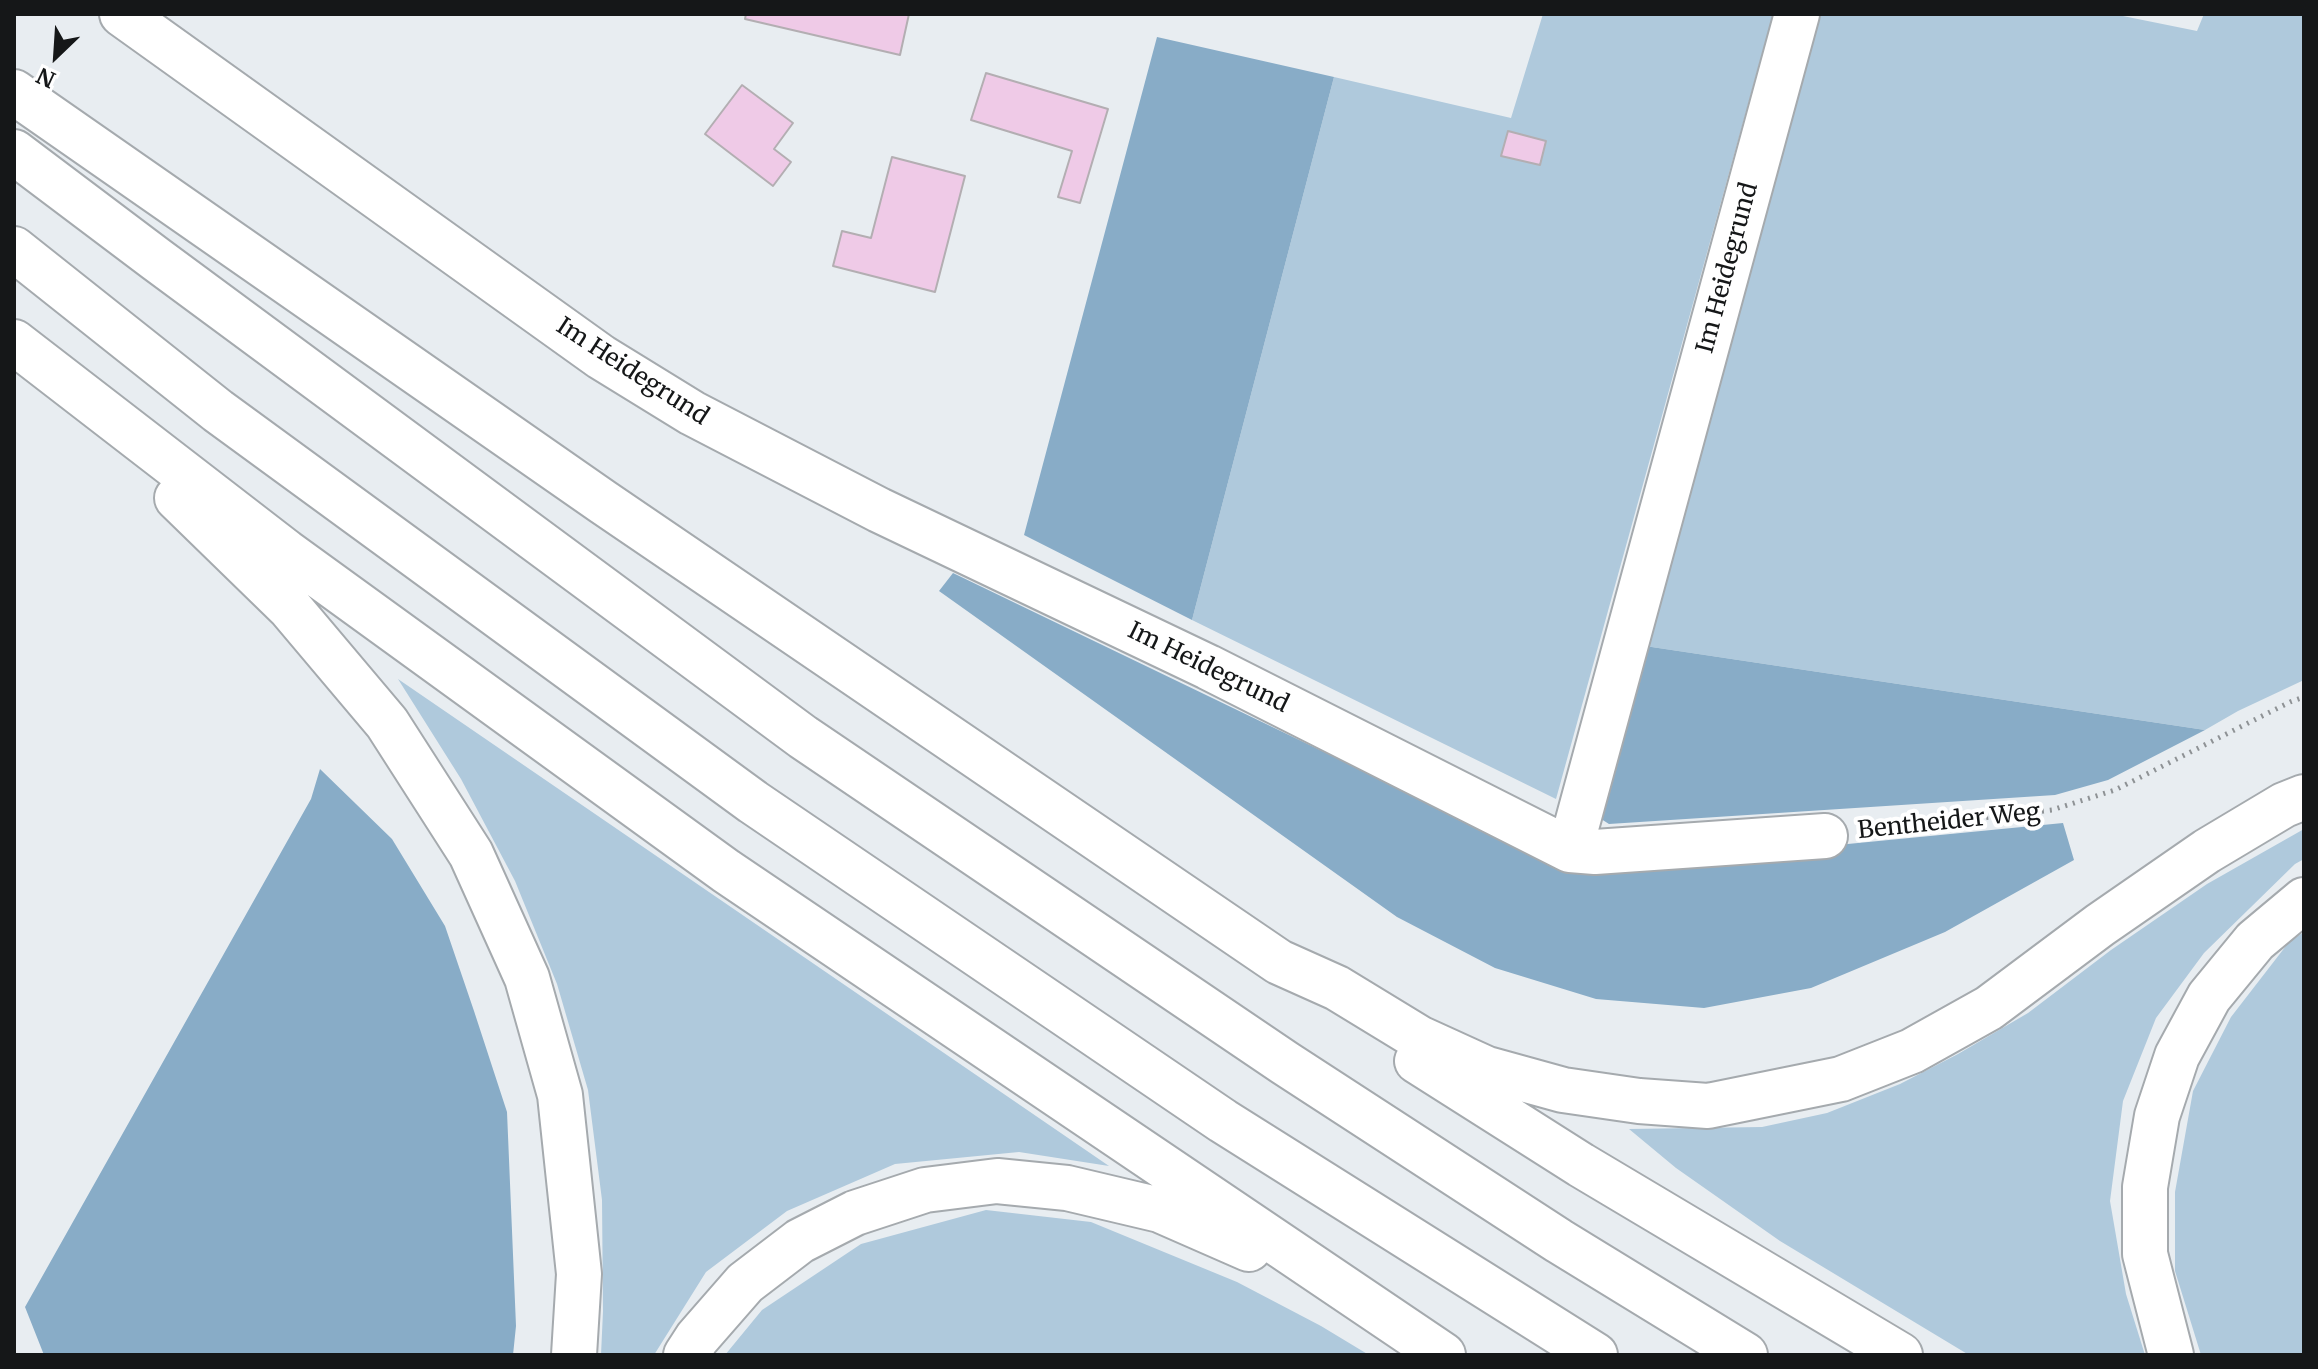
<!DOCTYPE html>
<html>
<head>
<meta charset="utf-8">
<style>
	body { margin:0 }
	#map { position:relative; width:2318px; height:1369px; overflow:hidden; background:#e8edf1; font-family:Merriweather,serif }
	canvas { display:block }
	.frame { position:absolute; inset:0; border:16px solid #151718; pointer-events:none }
	.north { position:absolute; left:16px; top:16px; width:80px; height:80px; -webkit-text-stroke:6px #fff; paint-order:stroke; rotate:205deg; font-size:22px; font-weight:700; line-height:32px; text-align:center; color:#151718 }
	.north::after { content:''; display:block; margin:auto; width:28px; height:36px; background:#151718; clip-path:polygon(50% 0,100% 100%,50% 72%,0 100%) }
</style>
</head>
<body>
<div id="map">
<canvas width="2318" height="1369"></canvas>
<div class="frame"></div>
<div class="north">N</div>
</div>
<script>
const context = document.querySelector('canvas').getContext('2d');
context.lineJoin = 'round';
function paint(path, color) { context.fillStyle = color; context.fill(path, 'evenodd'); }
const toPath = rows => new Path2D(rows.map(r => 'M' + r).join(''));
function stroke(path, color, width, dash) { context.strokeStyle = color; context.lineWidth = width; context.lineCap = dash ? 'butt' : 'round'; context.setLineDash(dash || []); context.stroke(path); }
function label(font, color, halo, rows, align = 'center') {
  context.font = font + ' Merriweather,serif'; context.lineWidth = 8; context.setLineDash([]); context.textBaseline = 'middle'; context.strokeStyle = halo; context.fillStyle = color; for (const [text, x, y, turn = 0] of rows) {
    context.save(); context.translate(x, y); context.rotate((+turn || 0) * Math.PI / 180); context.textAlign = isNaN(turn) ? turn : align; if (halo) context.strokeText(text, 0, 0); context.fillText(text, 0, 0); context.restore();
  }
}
const green = toPath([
	[1543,14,1773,14,1556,799,1192,620,1334,77,1511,118],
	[1819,14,2113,14,2197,31,2204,14,2304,14,2304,680,2238,711,2205,730,1645,646],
	[398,679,1109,1166,1019,1152,895,1164,787,1211,706,1272,654,1355,601,1355,603,1311,602,1200,588,1090,557,984,515,881,461,779],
	[2304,829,2304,859,2295,864,2204,953,2156,1018,2123,1101,2110,1201,2126,1294,2145,1355,1969,1355,1780,1241,1676,1168,1629,1129,1762,1127,1827,1113,1900,1084,1958,1054,2028,1013,2111,950,2207,884],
	[2304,932,2304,1355,2201,1355,2175,1271,2175,1192,2193,1091,2231,1017,2289,942],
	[986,1210,1091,1222,1237,1282,1321,1326,1369,1355,725,1355,762,1310,861,1244]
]);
const forest = toPath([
	[1157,37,1334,77,1192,620,1024,535],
	[953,573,1571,871,2063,823,2074,860,1945,932,1811,988,1704,1008,1596,999,1495,968,1397,917,939,591],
	[1645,646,2205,730,2108,780,2055,795,1609,824,1598,817],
	[320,769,392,839,445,926,474,1011,507,1112,516,1326,513,1355,44,1355,25,1307,311,799]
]);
const building = toPath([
	[746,14,909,14,900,55,745,19,746,14],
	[986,73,1108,109,1080,203,1058,197,1072,151,971,120,986,73],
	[742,85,793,123,774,149,791,162,773,186,705,134,742,85],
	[1508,131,1546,141,1540,165,1501,156,1508,131],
	[892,157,965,176,935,292,833,266,842,231,871,238,892,157]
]);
const path = toPath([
	[1867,831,2052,810,2115,790,2290,702,2304,697]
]);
const minor = toPath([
	[122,14,601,357,692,413,879,510,1208,667,1570,850,1595,852,1825,836],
	[1570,850,1797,14]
]);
const motorway = toPath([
	[14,92,603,502,1279,962,1337,988,1419,1038,1487,1069,1563,1090,1639,1101,1708,1106,1841,1079,1912,1051,1989,1008,2100,925,2207,851,2284,805,2304,797],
	[14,152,156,259,803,737,1285,1063,1559,1241,1745,1355],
	[14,249,218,411,753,802,1223,1121,1595,1355],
	[14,342,286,552,726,871,1443,1355],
	[177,498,290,608,387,723,471,854,527,978,560,1095,579,1274,574,1355],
	[1417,1061,1581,1165,1900,1355],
	[686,1355,697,1338,745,1283,800,1241,855,1213,925,1190,997,1181,1067,1188,1160,1210,1249,1249],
	[2171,1355,2145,1254,2145,1187,2157,1116,2177,1056,2209,997,2255,941,2304,900]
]);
const streetNames = [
	["Im Heidegrund",1728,268,-75],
	["Im Heidegrund",632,372,33],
	["Im Heidegrund",1208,668,26],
	["Bentheider Weg",1949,822,-6]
];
paint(green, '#afc9dc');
paint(forest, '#88acc7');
paint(building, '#efcae7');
stroke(building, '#b3aeb2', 2);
stroke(minor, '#a5aaae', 48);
stroke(motorway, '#a5aaae', 48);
stroke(path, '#8e9295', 5, [2, 6]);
stroke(minor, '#fff', 44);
stroke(motorway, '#fff', 44);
label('24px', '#151718', '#fff', streetNames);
</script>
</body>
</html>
